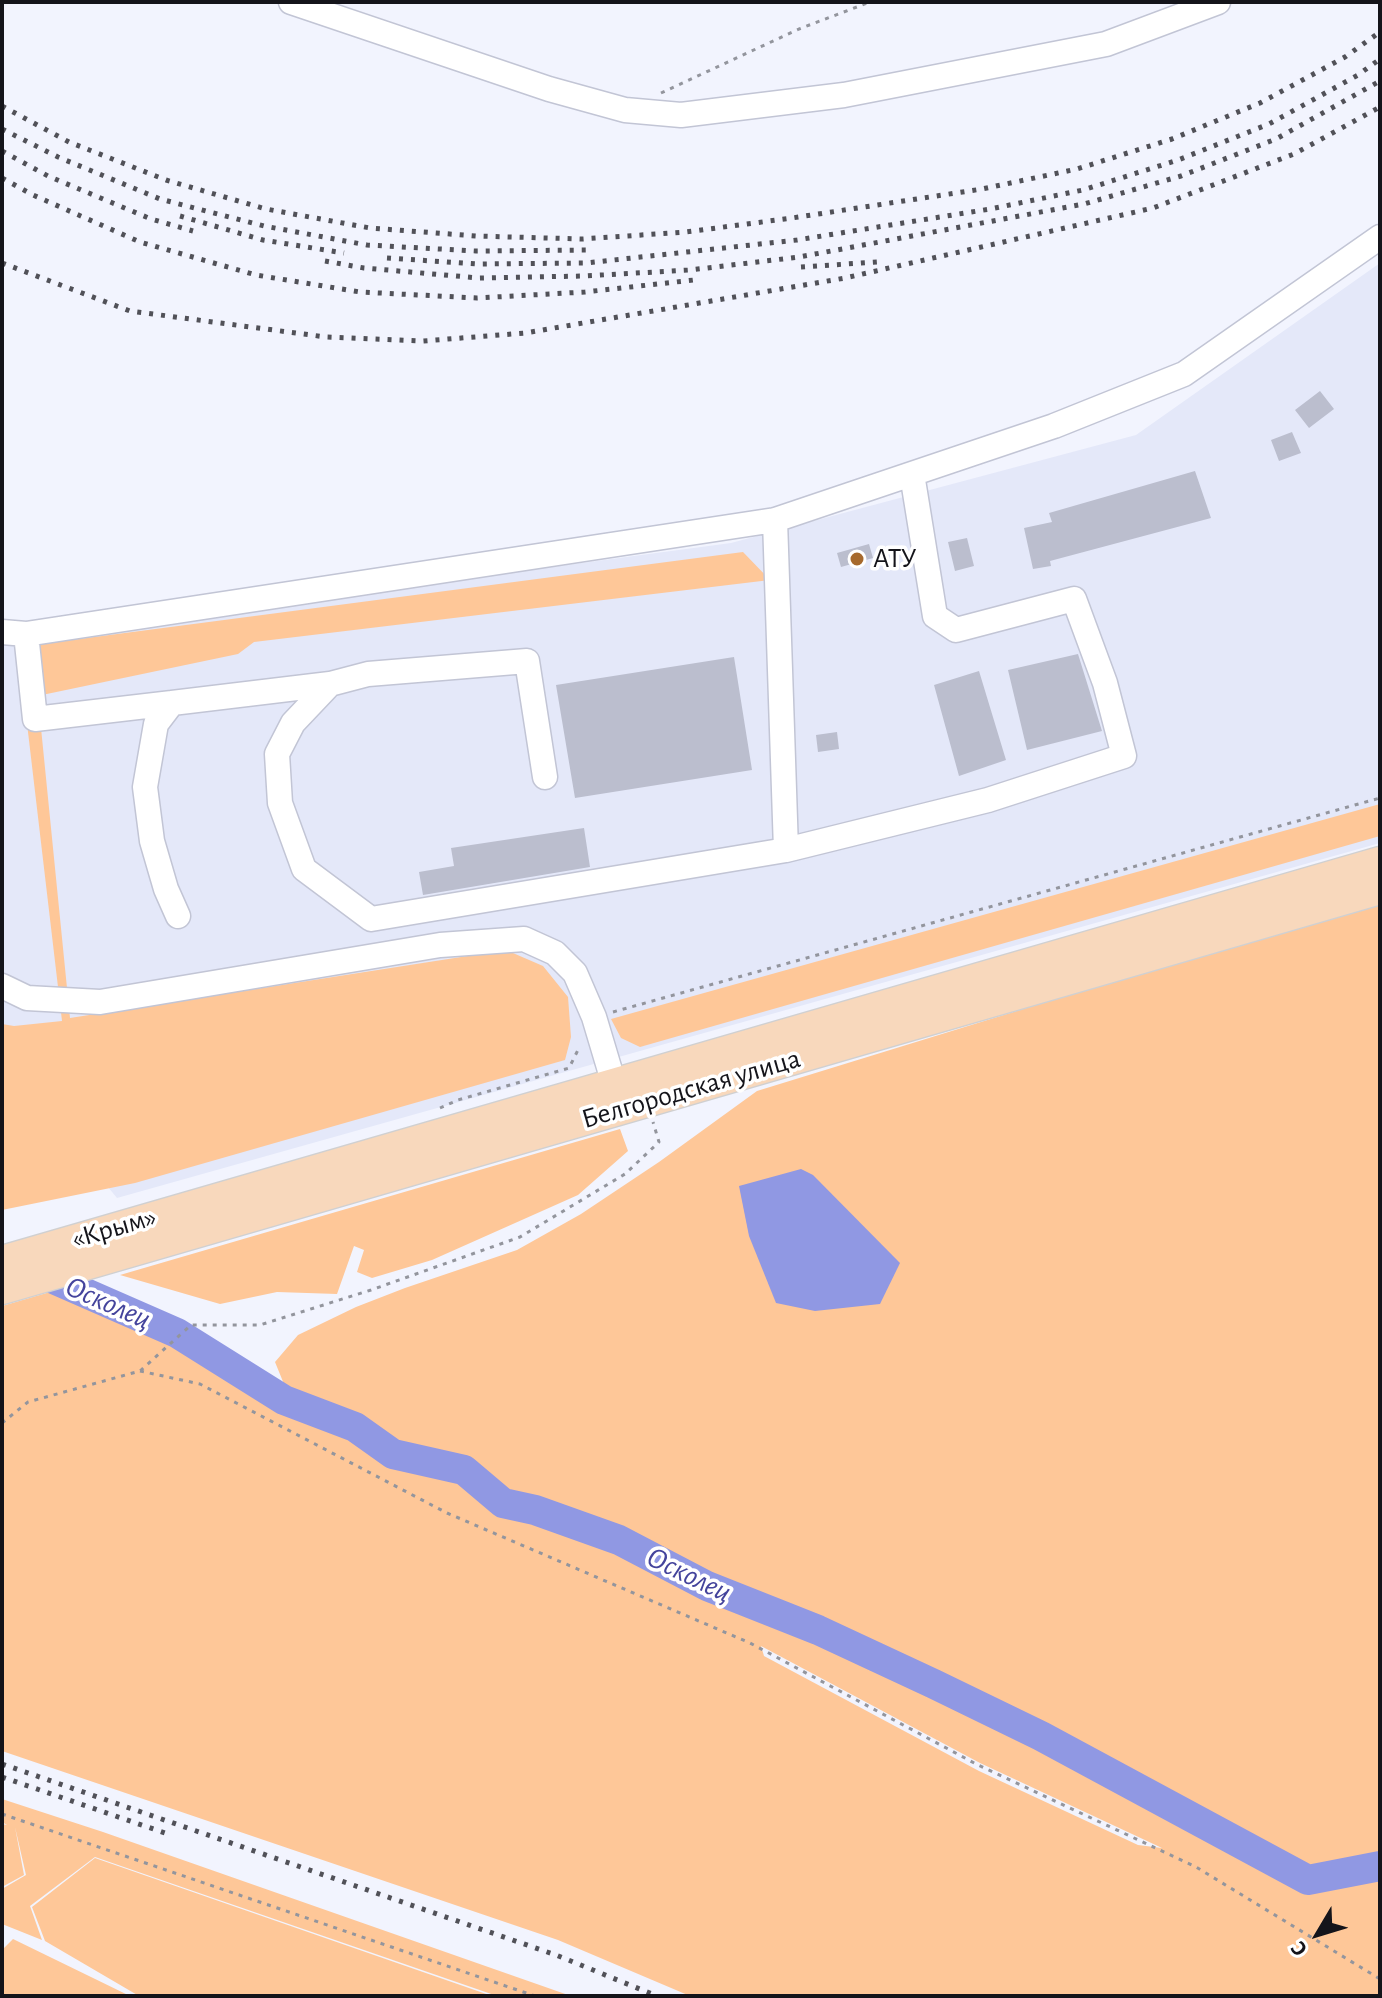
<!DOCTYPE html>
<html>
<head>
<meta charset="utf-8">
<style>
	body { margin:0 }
	#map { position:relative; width:1382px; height:1998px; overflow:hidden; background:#f2f4fe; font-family:"Alegreya Sans",sans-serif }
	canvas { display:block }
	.frame { position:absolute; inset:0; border:4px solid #14141a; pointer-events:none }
	.north { position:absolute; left:1278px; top:1894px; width:80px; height:80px; -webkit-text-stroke:6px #fff; paint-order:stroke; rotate:232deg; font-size:22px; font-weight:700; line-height:32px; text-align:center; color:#14141a }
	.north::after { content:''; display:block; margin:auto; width:28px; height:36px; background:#14141a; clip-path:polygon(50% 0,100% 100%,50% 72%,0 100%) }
</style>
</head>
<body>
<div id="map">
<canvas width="1382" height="1998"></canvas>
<div class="frame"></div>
<div class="north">С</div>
</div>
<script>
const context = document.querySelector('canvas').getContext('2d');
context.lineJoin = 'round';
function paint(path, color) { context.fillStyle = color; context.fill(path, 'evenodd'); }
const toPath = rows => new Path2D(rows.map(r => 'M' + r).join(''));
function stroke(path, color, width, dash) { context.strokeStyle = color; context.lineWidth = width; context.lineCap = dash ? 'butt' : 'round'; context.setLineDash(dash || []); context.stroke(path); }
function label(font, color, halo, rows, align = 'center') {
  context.font = font + ' "Alegreya Sans",sans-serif'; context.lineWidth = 7; context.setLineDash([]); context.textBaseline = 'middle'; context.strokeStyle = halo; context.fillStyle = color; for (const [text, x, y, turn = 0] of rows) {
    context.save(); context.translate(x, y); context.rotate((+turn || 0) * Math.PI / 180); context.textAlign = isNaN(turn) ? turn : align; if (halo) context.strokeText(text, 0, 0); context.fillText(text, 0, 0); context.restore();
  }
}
const built = toPath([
	[1380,263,1380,843,117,1198,2,1058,2,639,13,639,731,543,1136,435]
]);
const green = toPath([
	[743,552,770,580,254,642,238,654,42,695,40,718,70,1018,506,950,543,966,568,997,571,1037,565,1060,135,1183,2,1210,2,1024,14,1026,62,1021,18,647],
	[1380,804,1380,836,640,1047,621,1038,611,1019],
	[1380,899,1380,1854,1316,1870,939,1679,712,1580,579,1512,508,1491,473,1463,401,1446,349,1412,286,1389,275,1362,298,1335,356,1307,405,1288,517,1250,581,1214,659,1162,757,1091],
	[620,1129,628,1151,578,1195,432,1260,372,1278,357,1272,364,1250,354,1246,337,1294,277,1292,220,1304,120,1275],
	[67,1287,175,1336,283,1404,354,1431,383,1455,460,1473,498,1508,505,1507,618,1544,705,1590,816,1634,1039,1739,1308,1887,1380,1872,1380,1996,690,1996,558,1940,2,1751,2,1306],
	[761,1646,980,1763,1162,1848,1138,1845,979,1771,764,1656],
	[2,1799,103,1832,571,1996,497,1996,95,1857,30,1906,42,1940,2,1924,2,1889,26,1875,15,1827,24,1875,2,1887,2,1824,7,1825,2,1822],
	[95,1858,492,1996,139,1996,45,1941,32,1907],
	[13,1939,130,1996,2,1996,2,1950]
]);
const water = toPath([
	[801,1169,813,1175,900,1263,880,1304,815,1311,776,1303,749,1236,739,1186]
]);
const river = toPath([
	[33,1270,177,1333,284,1400,355,1427,393,1454,464,1470,503,1503,535,1510,619,1540,707,1586,818,1630,934,1684,1041,1736,1308,1880,1380,1866]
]);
const building = toPath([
	[1320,391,1334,409,1309,428,1295,410],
	[1292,432,1301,453,1279,461,1271,440],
	[1195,471,1211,518,1050,561,1051,566,1033,569,1024,528,1052,522,1049,513],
	[967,538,974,566,955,571,948,542],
	[869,544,873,558,841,567,837,553],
	[1078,654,1102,731,1027,750,1008,670],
	[734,657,752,770,575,798,556,685],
	[979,671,1006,760,959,776,934,685],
	[837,732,839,749,818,752,816,735],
	[584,828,590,867,423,895,419,872,454,866,451,848]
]);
const path = toPath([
	[661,93,799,29,870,2],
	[613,1012,1380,798],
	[440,1108,458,1100,569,1068,580,1046],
	[140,1371,200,1384,447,1513,750,1643,978,1765,1196,1867,1380,1979],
	[2,1423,28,1402,140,1371,191,1325,260,1325,371,1290,520,1237,625,1174,659,1142,653,1122],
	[2,1814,535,1996]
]);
const minor = toPath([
	[291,2,549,89,625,110,681,115,844,95,1106,44,1218,2],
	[2,632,26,634,775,520,1054,426,1184,374,1380,237],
	[26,634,35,719,172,703],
	[545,777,527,661,368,674,330,684,293,723,277,754,280,803,304,869,371,919,786,850,775,520],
	[786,850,988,800,1124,756,1105,683,1074,599,956,630,935,616,912,474],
	[178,916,166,889,152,841,145,787,156,724,172,703,330,684],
	[2,986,27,998,100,1002,440,945,524,939,555,953,575,973,594,1017,614,1084]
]);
const major = toPath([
	[2,1261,1380,862],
	[2,1289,1380,889]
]);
const rail = toPath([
	[2,106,69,142,166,180,266,209,370,228,476,236,582,239,686,232,792,218,982,189,1077,169,1172,139,1260,103,1345,57,1380,32],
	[2,129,58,157,160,199,264,226,367,245,476,251,592,250],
	[2,151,48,176,151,219,193,231],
	[2,178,33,195,140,242,256,275,360,292,477,298,585,292,694,280],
	[180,216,263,240,344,253],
	[387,258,478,264,586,263,797,240,990,209,1083,190,1178,160,1269,124,1358,75,1380,59],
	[325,261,364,268,479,278,584,276,690,270,799,257,1084,204,1181,176,1276,139,1380,81],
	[2,263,130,311,326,337,423,341,525,333,845,278,1153,208,1294,154,1380,107],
	[801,267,877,262],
	[2,1764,556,1955,657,1996],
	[2,1777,165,1833]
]);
const markers = [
	[857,559,8,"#a6692d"]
];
const poiNames = [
	["АТУ",873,559]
];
const streetNames = [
	["Белгородская улица",691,1089,-16],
	["«Крым»",114,1228,-16]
];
const waterNames = [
	["Осколец",108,1303,24],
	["Осколец",689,1575,26]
];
paint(built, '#e4e8f9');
paint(green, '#fec798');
paint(water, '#9098e3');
stroke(river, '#9098e3', 30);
paint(building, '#bbbece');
stroke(minor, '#c2c5d5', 27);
stroke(major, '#d0d0d1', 33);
stroke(path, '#93959d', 3, [4, 6]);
stroke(minor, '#fff', 24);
stroke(major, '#f8d8bc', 30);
stroke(rail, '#515158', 5, [4, 8]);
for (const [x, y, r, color] of markers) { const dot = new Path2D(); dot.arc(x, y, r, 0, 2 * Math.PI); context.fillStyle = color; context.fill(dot); stroke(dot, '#fff', 3); }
label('28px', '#14141a', '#fff', poiNames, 'left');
label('28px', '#14141a', '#fff', streetNames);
label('italic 30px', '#44449c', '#fff', waterNames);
</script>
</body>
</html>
